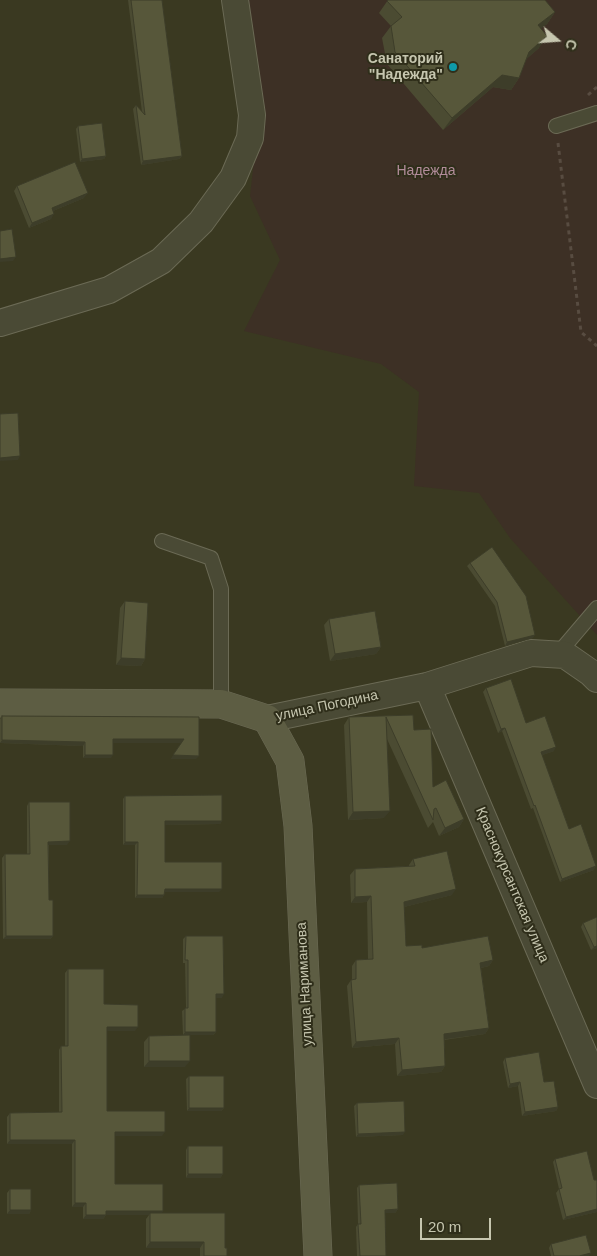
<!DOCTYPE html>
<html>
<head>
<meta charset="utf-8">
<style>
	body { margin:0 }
	#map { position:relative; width:597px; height:1256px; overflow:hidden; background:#3a3921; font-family:Arial,sans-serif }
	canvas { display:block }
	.north { position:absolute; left:532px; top:15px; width:50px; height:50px; -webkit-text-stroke:4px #2f2e1a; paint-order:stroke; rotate:108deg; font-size:14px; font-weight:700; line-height:20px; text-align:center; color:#c6c6af }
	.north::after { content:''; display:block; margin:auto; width:18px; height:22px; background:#c6c6af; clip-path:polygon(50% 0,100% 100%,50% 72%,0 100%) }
	.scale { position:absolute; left:420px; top:1218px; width:71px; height:22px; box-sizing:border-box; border:2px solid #c6c6af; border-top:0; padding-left:6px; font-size:15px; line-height:18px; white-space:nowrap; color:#c6c6af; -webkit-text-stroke:4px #2f2e1a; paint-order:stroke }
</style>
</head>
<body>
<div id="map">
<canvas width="597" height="1256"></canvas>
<div class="north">С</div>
<div class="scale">20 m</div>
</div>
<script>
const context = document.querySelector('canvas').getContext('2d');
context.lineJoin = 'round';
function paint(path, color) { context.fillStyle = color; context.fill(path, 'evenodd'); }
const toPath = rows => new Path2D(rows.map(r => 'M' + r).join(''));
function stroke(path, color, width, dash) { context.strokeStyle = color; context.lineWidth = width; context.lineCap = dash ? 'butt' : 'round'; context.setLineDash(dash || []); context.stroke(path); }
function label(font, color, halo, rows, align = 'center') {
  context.font = font + ' Arial,sans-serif'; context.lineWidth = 4; context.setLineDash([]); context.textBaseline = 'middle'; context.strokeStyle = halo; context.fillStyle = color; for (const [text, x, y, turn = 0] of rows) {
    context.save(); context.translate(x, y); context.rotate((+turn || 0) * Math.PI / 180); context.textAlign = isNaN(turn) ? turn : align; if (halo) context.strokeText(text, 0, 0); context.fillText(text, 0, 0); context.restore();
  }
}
const green = toPath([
	[244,0,597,0,597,635,510,538,479,493,414,486,419,392,381,364,244,331,280,260,250,196,260,106]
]);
const path = toPath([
	[588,95,597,87],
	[558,143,581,332,597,346]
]);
const lane = toPath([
	[556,126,597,113],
	[162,541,211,558,221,589,221,704],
	[557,655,597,608]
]);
const street = toPath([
	[0,323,109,290,161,261,201,222,233,178,250,138,252,115,235,0],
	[427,686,597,1085],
	[267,719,427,686,531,653,565,655,591,673,597,679]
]);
const secondary = toPath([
	[0,703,221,704,267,719,290,761,298,826,318,1256]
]);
const wall = toPath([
	[128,0,162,0,182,156,179,159,141,165,133,109,136,105,142,112],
	[388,0,555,12,547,24,541,28,539,48,526,59,519,78,511,90,493,87,443,130,387,64,382,38,391,26,379,13],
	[78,126,106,156,104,159,80,162,76,129],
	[17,186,84,198,53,211,51,219,29,228,14,191],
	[470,563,533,638,505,646,495,606,467,566],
	[125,601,145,659,141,666,116,665,120,608],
	[329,619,381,647,376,654,330,661,324,625],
	[486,688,526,723,554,751,542,755,569,829,594,870,560,882,533,808,531,809,502,731,498,733,483,692],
	[413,715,414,730,433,787,464,819,459,827,439,836,433,822,428,828,387,739,384,818,348,820,344,725,349,717],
	[2,716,199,717,196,759,171,759,182,743,113,743,111,758,83,758,83,746,0,743,0,719],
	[125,796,222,821,220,824,165,825,165,862,219,892,164,892,164,895,162,898,135,898,135,845,123,845,123,799],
	[29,802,67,845,49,845,49,900,53,936,50,939,3,939,2,858,5,854,27,854,27,806],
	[413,859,452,895,404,907,406,946,493,960,489,966,481,968,489,1028,485,1034,444,1040,445,1066,441,1072,397,1076,395,1044,352,1048,347,986,351,980,352,980,352,966,356,960,368,959,367,902,351,903,350,875,355,869,409,866,409,865],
	[597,917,597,948,591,950,581,927,583,923],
	[186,936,222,998,216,998,216,1032,213,1035,183,1035,182,1011,186,1008,185,963,183,963,183,939],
	[68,969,104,1004,135,1031,107,1031,107,1111,162,1136,115,1136,115,1184,163,1211,161,1213,225,1248,227,1256,200,1256,200,1248,146,1248,146,1219,149,1215,106,1215,103,1219,83,1219,83,1207,72,1207,72,1144,7,1144,7,1117,10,1113,59,1112,59,1050,61,1046,65,1046,65,973],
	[149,1036,185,1067,144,1067,144,1042],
	[505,1058,544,1082,558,1107,556,1111,522,1116,518,1086,508,1088,503,1062],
	[189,1076,224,1108,221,1111,187,1111,186,1079],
	[357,1103,403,1135,356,1137,354,1106],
	[188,1146,223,1174,220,1178,186,1178,186,1150],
	[555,1159,594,1180,597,1180,597,1212,563,1220,556,1193,559,1189,553,1162],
	[359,1185,398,1209,395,1213,385,1213,386,1256,357,1256,356,1227,358,1224,357,1188],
	[10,1189,31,1210,29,1214,7,1214,7,1193],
	[551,1244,589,1256,551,1256,549,1248]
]);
const shadedWall = toPath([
	[555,12,547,24,530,37,538,25],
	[547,36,539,48,521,64,529,52],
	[502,75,519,78,511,90,493,87,443,130,452,118],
	[106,156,104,159,80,162,82,159],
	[182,156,179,159,141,165,143,161],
	[88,193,84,198,48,213,52,208],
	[54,214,51,219,29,228,32,223],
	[16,257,13,261,0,262,0,259],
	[20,456,18,460,0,461,0,458],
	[535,635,533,638,505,646,507,642],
	[381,647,376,654,330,661,335,654],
	[121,658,145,659,141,666,116,665],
	[505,728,502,731,498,733,501,729],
	[113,739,184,739,182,743,111,743],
	[2,740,85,742,83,746,0,743],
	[556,747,554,751,539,756,541,752],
	[85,755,113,755,111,758,83,758],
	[173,755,199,756,196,759,171,759],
	[390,811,384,818,348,820,353,812],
	[464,819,459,827,439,836,445,828],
	[165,821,222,821,220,824,163,825],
	[70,841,67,845,46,845,48,842],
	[125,842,138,842,135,845,123,845],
	[596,866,594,870,560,882,562,879],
	[165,889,222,889,219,892,162,892],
	[456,889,452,895,400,908,404,902],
	[137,895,164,895,162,898,135,898],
	[371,896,367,902,351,903,355,897],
	[6,936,53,936,50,939,3,939],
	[597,946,597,948,591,950,594,947],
	[493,960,489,966,476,969,480,963],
	[216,994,224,994,222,998,213,998],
	[107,1027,138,1027,135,1031,104,1031],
	[489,1028,485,1034,439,1040,444,1034],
	[185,1032,216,1032,213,1035,183,1035],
	[399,1038,395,1044,352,1048,356,1042],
	[149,1061,190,1061,185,1067,144,1067],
	[445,1066,441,1072,397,1076,402,1070],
	[520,1082,518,1086,508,1088,510,1084],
	[558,1107,556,1111,522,1116,525,1112],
	[189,1108,224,1108,221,1111,187,1111],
	[115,1132,165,1132,162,1136,113,1136],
	[405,1132,403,1135,356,1137,358,1134],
	[10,1140,75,1140,72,1144,7,1144],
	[188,1174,223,1174,220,1178,186,1178],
	[75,1203,86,1203,83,1207,72,1207],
	[398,1209,395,1213,382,1213,385,1210],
	[597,1209,597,1212,563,1220,566,1217],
	[10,1210,31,1210,29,1214,7,1214],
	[106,1211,163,1211,160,1215,150,1213,149,1215,106,1215,103,1219,83,1219,86,1215],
	[150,1242,204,1242,200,1248,146,1248],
	[591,1253,589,1256,579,1256]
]);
const building = toPath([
	[131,0,162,0,182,156,143,161,136,105,145,115,131,0],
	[388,0,545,0,555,12,538,25,547,36,529,52,519,78,502,75,452,118,395,52,391,26,402,17,387,1,388,0],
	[102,123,106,156,82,159,78,126,102,123],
	[75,162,88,193,52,208,54,214,32,223,17,186,75,162],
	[12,229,16,257,0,259,0,231,12,229],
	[18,413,20,456,0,458,0,414,18,413],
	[492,547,526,596,535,635,507,642,497,602,470,563,492,547],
	[125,601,148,603,145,659,121,658,125,601],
	[375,611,381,647,335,654,329,619,375,611],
	[511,679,526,723,545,716,556,747,541,752,569,829,581,824,596,866,562,879,535,805,534,806,505,728,501,729,486,688,511,679],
	[413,715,414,730,431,729,433,787,446,780,464,819,445,828,436,808,434,809,433,820,386,717,390,811,353,812,349,717,413,715],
	[2,716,199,717,199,756,173,755,184,739,113,739,113,755,85,755,85,742,2,740,2,716],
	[222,795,222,821,165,821,165,862,222,862,222,889,165,889,164,895,137,895,138,842,125,842,125,796,222,795],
	[29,802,70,802,70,841,48,842,49,900,53,900,53,936,6,936,5,854,30,854,29,802],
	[447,851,456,889,404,902,406,946,422,945,422,948,488,936,493,960,480,963,489,1028,444,1034,445,1066,402,1070,399,1038,356,1042,351,980,356,979,356,960,373,959,371,896,355,897,355,869,415,866,413,859,447,851],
	[597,917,597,946,594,947,583,923,597,917],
	[186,936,223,936,224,994,216,994,216,1032,185,1032,185,1008,188,1008,188,960,185,960,186,936],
	[68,969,104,969,104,1004,138,1005,138,1027,107,1027,107,1111,165,1111,165,1132,115,1132,115,1184,163,1184,163,1211,106,1211,106,1215,86,1215,86,1203,75,1203,75,1140,10,1140,10,1113,62,1112,61,1046,68,1046,68,969],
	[190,1035,190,1061,149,1061,149,1036,190,1035],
	[539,1052,544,1082,554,1081,558,1107,525,1112,520,1082,510,1084,505,1058,539,1052],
	[189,1076,224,1076,224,1108,189,1108,189,1076],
	[404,1101,405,1132,358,1134,357,1103,404,1101],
	[188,1146,223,1146,223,1174,188,1174,188,1146],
	[587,1151,594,1180,597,1180,597,1209,566,1217,559,1189,562,1188,555,1159,587,1151],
	[397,1183,398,1209,385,1210,386,1256,360,1256,358,1224,361,1224,359,1185,397,1183],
	[10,1189,31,1189,31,1210,10,1210,10,1189],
	[150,1213,225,1213,225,1248,227,1248,227,1256,204,1256,204,1242,150,1242,150,1213],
	[586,1235,591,1253,579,1256,554,1256,551,1244,586,1235]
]);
const markers = [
	[453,67,5,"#0f9aa8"]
];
const poiNames = [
	["Санаторий",443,59],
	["\"Надежда\"",443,75]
];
const parkNames = [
	["Надежда",426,171]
];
const streetNames = [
	["улица Погодина",327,706,-12],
	["Краснокурсантская улица",512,885,67],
	["улица Нариманова",305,984,-93]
];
paint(green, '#3d3025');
stroke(lane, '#6b6a55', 16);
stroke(street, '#6b6a55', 28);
stroke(secondary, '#6b6a55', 29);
stroke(path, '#584c41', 3, [4, 4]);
stroke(lane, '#4a4a35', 14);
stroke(street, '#4a4a35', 26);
stroke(secondary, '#5d5d43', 28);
paint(wall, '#4b4b32');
paint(shadedWall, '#3d3d29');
paint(building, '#57573a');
stroke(building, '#3d3d29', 1);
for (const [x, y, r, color] of markers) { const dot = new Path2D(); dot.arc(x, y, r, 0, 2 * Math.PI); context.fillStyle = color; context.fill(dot); stroke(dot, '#2f2e1a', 2); }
label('bold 14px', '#c6c6af', '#2f2e1a', poiNames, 'right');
label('14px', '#b28c9a', '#2f2e1a', parkNames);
label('14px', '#c6c6af', '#2f2e1a', streetNames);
</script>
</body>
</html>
